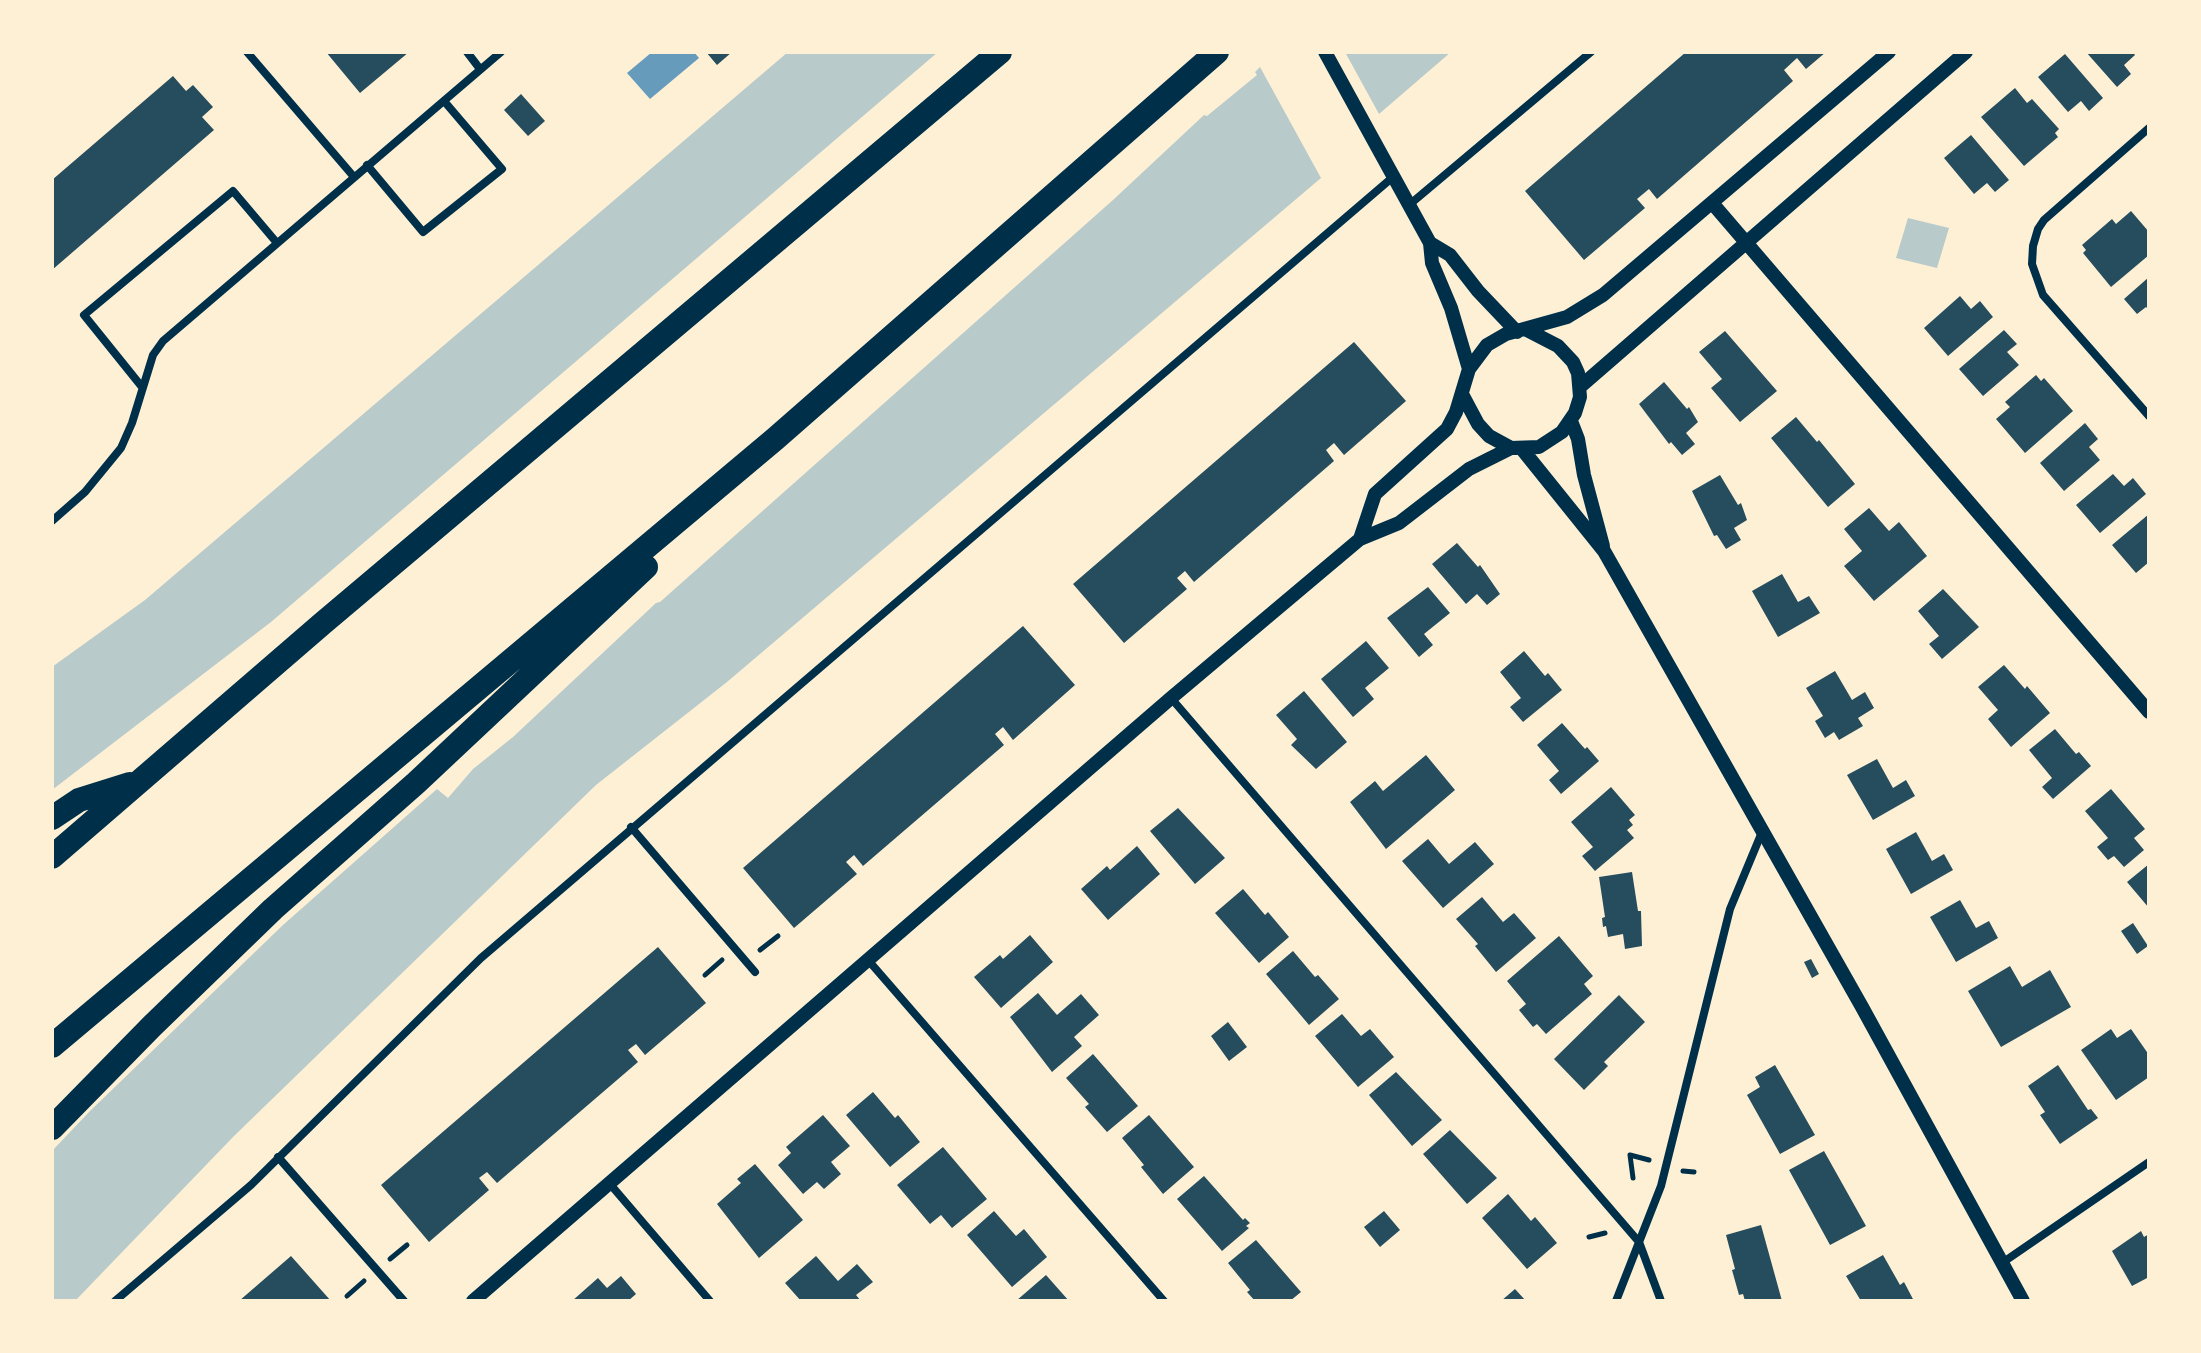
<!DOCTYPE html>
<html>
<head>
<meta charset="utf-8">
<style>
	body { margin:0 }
	#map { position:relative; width:2201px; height:1353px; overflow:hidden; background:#fdf0d5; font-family:Jost,sans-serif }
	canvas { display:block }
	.frame { position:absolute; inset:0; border:54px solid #fdf0d5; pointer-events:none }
</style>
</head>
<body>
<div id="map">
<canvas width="2201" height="1353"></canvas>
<div class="frame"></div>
</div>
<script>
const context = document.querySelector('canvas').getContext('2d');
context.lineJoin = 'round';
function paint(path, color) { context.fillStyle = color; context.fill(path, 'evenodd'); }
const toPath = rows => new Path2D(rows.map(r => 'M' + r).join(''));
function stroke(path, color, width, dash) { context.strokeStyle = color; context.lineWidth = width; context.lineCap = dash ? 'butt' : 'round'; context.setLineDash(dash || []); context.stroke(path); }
const green = toPath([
	[788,52,938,52,271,622,52,790,52,667,145,600],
	[1345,52,1451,52,1379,114],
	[1260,67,1321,178,727,682,596,785,234,1136,75,1301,52,1301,52,1151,90,1111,283,925,437,789,448,798,473,769,513,737,656,603,660,602,1113,200,1204,115,1207,116,1257,75,1255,72],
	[1908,218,1949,228,1937,268,1896,258]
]);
const water = toPath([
	[652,52,694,52,699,58,650,99,627,73]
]);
const building = toPath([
	[326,52,409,52,360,93],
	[706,52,732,52,717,65],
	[1686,52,1826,52,1806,69,1797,58,1784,70,1793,81,1657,199,1649,189,1637,199,1645,208,1584,260,1525,191],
	[2086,52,2133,52,2135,55,2124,65,2131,74,2117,87],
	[2065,54,2103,98,2089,111,2081,101,2068,112,2038,77],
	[173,76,186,91,193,85,213,107,202,117,214,130,52,270,52,180],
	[2015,88,2027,103,2032,99,2059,129,2055,133,2058,137,2024,166,1981,117],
	[521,94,545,121,528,136,504,110],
	[1971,135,2009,180,1995,192,1987,183,1974,194,1944,158],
	[2131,211,2149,232,2149,255,2111,287,2083,253,2086,250,2082,245,2112,219,2116,224],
	[2149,277,2149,310,2146,307,2137,314,2124,299],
	[1960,296,1971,309,1980,301,1993,317,1948,356,1924,328],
	[2004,330,2017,344,2007,352,2019,365,1983,396,1959,369],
	[1725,331,1777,391,1740,422,1711,388,1722,379,1699,352],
	[1354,342,1406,401,1344,455,1334,443,1326,450,1334,461,1194,582,1185,571,1177,578,1187,589,1124,643,1073,584],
	[2036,375,2041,381,2044,378,2073,411,2025,453,1996,419,2010,407,2005,402],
	[1664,382,1687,409,1689,407,1698,422,1686,433,1695,444,1682,455,1671,442,1669,444,1639,404],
	[1796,417,1817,442,1819,440,1855,484,1828,507,1771,438],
	[2085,423,2098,439,2089,447,2100,460,2064,491,2040,463],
	[2113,474,2124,486,2133,478,2146,494,2100,533,2076,505],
	[1720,475,1738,505,1741,503,1747,520,1734,528,1741,540,1726,549,1717,535,1714,536,1692,491],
	[1869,508,1889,531,1899,522,1927,556,1874,601,1844,566,1862,551,1844,529],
	[2149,514,2149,562,2136,573,2112,545],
	[1457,543,1478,567,1480,565,1500,594,1487,605,1477,594,1466,604,1432,564],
	[1782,574,1798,602,1809,596,1820,613,1778,637,1752,591],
	[1428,587,1450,613,1424,634,1433,645,1419,657,1387,618],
	[1943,589,1979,627,1942,659,1929,644,1939,636,1918,611],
	[1023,626,1075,685,1013,740,1003,727,995,734,1004,745,863,866,854,855,846,862,857,874,794,928,743,868],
	[1366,641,1389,668,1365,688,1374,699,1353,717,1321,679],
	[1524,651,1545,676,1548,673,1562,690,1523,722,1510,707,1521,698,1500,672],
	[2004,665,2025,689,2027,686,2050,713,2011,747,1988,719,1998,710,1978,687],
	[1835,671,1852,700,1865,692,1874,708,1858,718,1863,726,1839,740,1834,732,1825,738,1815,721,1823,716,1806,688],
	[1304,691,1347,742,1316,769,1291,745,1297,739,1276,715],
	[1562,723,1585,749,1587,747,1599,761,1561,794,1549,780,1559,771,1537,745],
	[2055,729,2076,754,2079,752,2091,766,2053,799,2042,787,2052,778,2029,750],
	[1426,755,1455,790,1386,849,1350,802,1375,781,1383,791],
	[1877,759,1893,788,1906,780,1915,796,1873,820,1847,775],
	[1611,787,1635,815,1629,820,1633,825,1627,830,1634,838,1595,871,1582,856,1593,847,1571,822],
	[2111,789,2145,829,2134,838,2144,850,2124,867,2114,856,2108,860,2097,847,2108,838,2085,811],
	[1178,808,1225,858,1195,884,1150,831],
	[1916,832,1932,861,1944,854,1953,870,1911,894,1886,849],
	[1428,839,1449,864,1475,842,1494,864,1443,908,1402,861],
	[1137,846,1160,874,1108,920,1081,889,1107,866,1110,870],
	[2149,864,2149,908,2127,882],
	[1632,872,1638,911,1641,911,1642,946,1625,949,1623,934,1608,937,1606,926,1603,927,1602,918,1605,917,1599,877],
	[1243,889,1265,915,1268,912,1289,937,1259,963,1215,913],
	[1482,897,1503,922,1514,913,1536,938,1496,972,1475,946,1478,944,1456,919],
	[1960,900,1976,928,1989,921,1998,938,1956,962,1930,917],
	[2133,923,2148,946,2137,954,2121,931],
	[1030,935,1053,962,1001,1008,974,977,1000,955,1003,959],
	[1559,936,1593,976,1584,984,1592,994,1546,1034,1537,1024,1533,1027,1519,1010,1526,1004,1507,981],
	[658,947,706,1003,645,1055,636,1044,628,1050,638,1062,497,1183,487,1172,479,1178,489,1190,429,1242,381,1185],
	[1293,951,1315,977,1318,975,1339,999,1309,1025,1266,974],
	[1811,959,1819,974,1812,978,1804,962],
	[2010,966,2022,987,2050,970,2071,1007,2001,1047,1968,991],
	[1038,993,1057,1015,1081,994,1099,1015,1074,1037,1082,1046,1052,1072,1010,1017],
	[1619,995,1645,1022,1604,1062,1608,1066,1584,1090,1554,1059],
	[1342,1014,1361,1036,1370,1029,1394,1057,1358,1087,1315,1036],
	[1228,1022,1247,1047,1229,1061,1211,1036],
	[2111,1029,2117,1038,2131,1029,2149,1055,2149,1077,2116,1100,2081,1050],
	[1093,1054,1138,1106,1107,1132,1085,1107,1089,1104,1066,1078],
	[1775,1065,1815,1135,1780,1154,1747,1095,1760,1087,1755,1077],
	[2058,1065,2088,1110,2091,1109,2098,1118,2060,1144,2040,1115,2045,1112,2028,1086],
	[1396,1072,1442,1120,1412,1146,1369,1095],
	[873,1092,895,1118,898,1115,920,1142,890,1167,846,1115],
	[823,1115,850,1146,831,1162,841,1174,824,1189,817,1182,803,1194,778,1165,791,1153,786,1147],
	[1149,1115,1194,1167,1163,1194,1141,1167,1144,1165,1122,1138],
	[1450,1130,1497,1178,1467,1204,1423,1154],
	[943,1147,987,1199,952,1228,941,1215,930,1224,897,1185],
	[1824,1151,1866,1226,1830,1245,1789,1170],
	[755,1164,803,1220,759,1258,717,1204,741,1183,737,1179],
	[1204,1176,1243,1220,1245,1218,1250,1223,1246,1226,1249,1228,1222,1251,1177,1199],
	[1508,1194,1531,1221,1535,1217,1557,1243,1527,1269,1482,1218],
	[994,1211,1016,1236,1024,1229,1047,1257,1012,1287,967,1235],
	[1384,1211,1400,1230,1380,1247,1364,1227],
	[1761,1225,1782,1301,1745,1301,1743,1294,1739,1295,1732,1270,1735,1269,1726,1235],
	[2141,1231,2144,1237,2149,1234,2149,1277,2132,1286,2112,1251],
	[1256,1240,1301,1292,1290,1301,1255,1301,1247,1292,1250,1290,1228,1263],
	[1883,1255,1900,1285,1904,1282,1914,1301,1861,1301,1846,1276],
	[291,1256,331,1301,239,1301],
	[816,1256,838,1281,857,1264,873,1282,856,1295,861,1301,801,1301,785,1283],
	[1046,1275,1069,1301,1016,1301],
	[621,1276,636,1294,628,1301,572,1301,598,1278,607,1288],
	[1515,1289,1526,1301,1501,1301]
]);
const path = toPath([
	[760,950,778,936],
	[705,975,722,960],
	[1683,1171,1694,1172],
	[1633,1178,1630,1155,1649,1160],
	[1589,1237,1605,1233],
	[390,1259,407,1245],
	[347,1296,364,1281]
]);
const minor = toPath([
	[247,52,354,177],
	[467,52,480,69],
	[2149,128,2044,220,2038,229,2033,246,2032,264,2043,295,2149,416],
	[367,165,423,232,502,169,444,101],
	[1409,205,1591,52],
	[142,387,84,315,233,191,277,243],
	[52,521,85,492,121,448,132,423,153,355,163,341,501,52],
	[1171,698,1639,1242,1661,1301],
	[631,827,755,972],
	[868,960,1164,1301],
	[278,1157,404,1301],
	[610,1184,710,1301],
	[2002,1263,2149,1162],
	[115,1301,251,1185,481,958,1393,177],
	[1616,1301,1661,1186,1730,909,1762,832]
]);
const tertiary = toPath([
	[1325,52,1430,243,1432,263,1451,308,1469,369],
	[1713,204,2149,712],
	[1430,243,1450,255,1478,291,1517,332],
	[1581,386,1966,52],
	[1462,394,1478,424,1489,436,1511,448,1539,447,1562,432,1575,413,1580,397,1578,373,1573,362,1558,346,1527,330],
	[1571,421,1578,439,1584,475,1603,546],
	[1522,449,1604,551,1862,1007,2023,1301],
	[1360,539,1375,494,1447,429,1456,412,1469,369,1487,345,1506,334,1567,317,1603,295,1889,52],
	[473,1301,1171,698,1360,539,1399,523,1469,469,1511,448]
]);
const motorway = toPath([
	[52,818,79,800,130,784],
	[52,857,323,623,1000,52],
	[52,1046,775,439,1217,52],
	[52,1128,152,1026,273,909,416,783,646,567]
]);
paint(green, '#b9caca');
paint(water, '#669bbc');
paint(building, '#264d5e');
stroke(path, '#003049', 5);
stroke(minor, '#003049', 8);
stroke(tertiary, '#003049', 14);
stroke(motorway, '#003049', 24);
</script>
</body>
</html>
